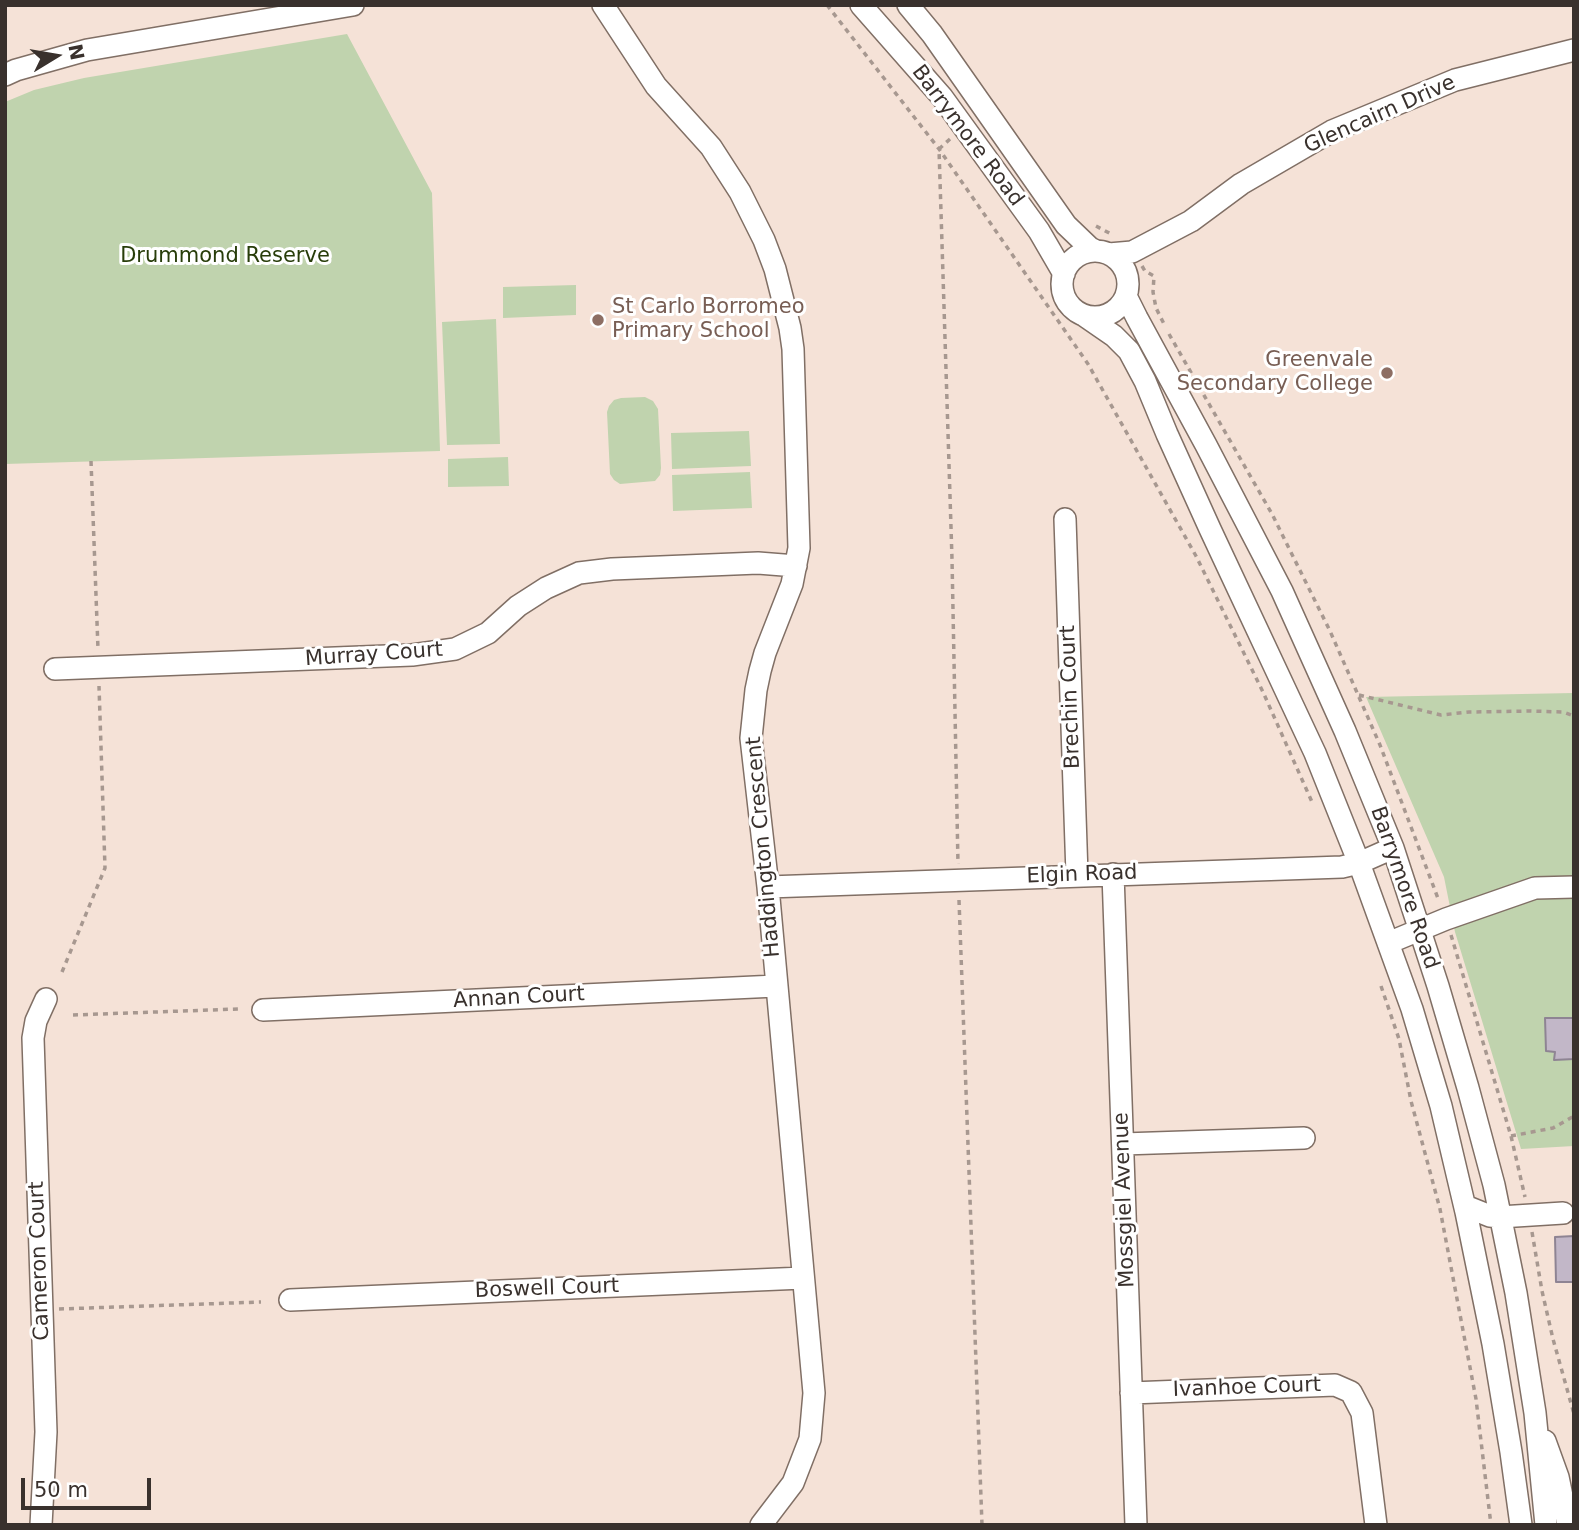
<!DOCTYPE html>
<html>
<head>
<meta charset="utf-8">
<style>
	body { margin:0 }
	#map { position:relative; width:1579px; height:1530px; overflow:hidden; background:#f5e2d7; font-family:"DejaVu Sans",sans-serif }
	canvas { display:block }
	.frame { position:absolute; inset:0; border:7px solid #39312d; pointer-events:none }
	.north { position:absolute; left:21px; top:21px; width:70px; height:70px; -webkit-text-stroke:5px #fff; paint-order:stroke; rotate:79deg; font-size:19px; font-weight:700; line-height:28px; text-align:center; color:#39312d }
	.north::after { content:''; display:block; margin:auto; width:24px; height:32px; background:#39312d; clip-path:polygon(50% 0,100% 100%,50% 72%,0 100%) }
	.scale { position:absolute; left:21px; top:1478px; width:130px; height:32px; box-sizing:border-box; border:4px solid #39312d; border-top:0; padding-left:9px; font-size:21px; line-height:24px; white-space:nowrap; color:#39312d; -webkit-text-stroke:5px #fff; paint-order:stroke }
</style>
</head>
<body>
<div id="map">
<canvas width="1579" height="1530"></canvas>
<div class="frame"></div>
<div class="north">N</div>
<div class="scale">50 m</div>
</div>
<script>
const context = document.querySelector('canvas').getContext('2d');
context.lineJoin = 'round';
function paint(path, color) { context.fillStyle = color; context.fill(path, 'evenodd'); }
const toPath = rows => new Path2D(rows.map(r => 'M' + r).join(''));
function stroke(path, color, width, dash) { context.strokeStyle = color; context.lineWidth = width; context.lineCap = dash ? 'butt' : 'round'; context.setLineDash(dash || []); context.stroke(path); }
function label(font, color, halo, rows, align = 'center') {
  context.font = font + ' "DejaVu Sans",sans-serif'; context.lineWidth = 6; context.setLineDash([]); context.textBaseline = 'middle'; context.strokeStyle = halo; context.fillStyle = color; for (const [text, x, y, turn = 0] of rows) {
    context.save(); context.translate(x, y); context.rotate((+turn || 0) * Math.PI / 180); context.textAlign = isNaN(turn) ? turn : align; if (halo) context.strokeText(text, 0, 0); context.fillText(text, 0, 0); context.restore();
  }
}
const green = toPath([
	[347,34,432,193,440,451,5,464,5,102,34,90,84,78],
	[576,285,576,315,503,318,503,287],
	[496,319,500,444,447,445,442,322],
	[645,397,653,401,658,409,661,468,660,475,655,481,620,484,614,480,610,474,607,412,609,406,614,400,621,398],
	[749,431,751,466,672,469,671,433],
	[508,457,509,486,448,487,448,459],
	[750,472,752,508,673,511,672,475],
	[1574,693,1574,1146,1521,1149,1455,932,1444,877,1366,697]
]);
const building = toPath([
	[1545,1018,1574,1018,1574,1059,1554,1060,1555,1052,1546,1051,1545,1018],
	[1574,1236,1574,1282,1556,1282,1555,1237,1574,1236]
]);
const path = toPath([
	[827,5,939,149,1088,364,1196,556,1263,692,1312,802],
	[950,139,939,149,952,559,958,864],
	[1096,226,1111,234],
	[1142,266,1145,271,1154,276,1153,292,1156,308,1164,324],
	[1169,334,1272,514,1330,631,1380,745,1439,901],
	[91,461,98,649],
	[1359,695,1441,715,1469,712,1529,711,1563,712,1574,716],
	[959,900,982,1525],
	[1451,935,1511,1136,1525,1197],
	[62,972,105,868,99,686],
	[1381,986,1399,1039,1411,1101,1440,1209,1476,1399,1491,1525],
	[73,1015,238,1009],
	[1511,1136,1553,1128,1574,1116],
	[1532,1232,1542,1291,1553,1339,1574,1414],
	[59,1309,261,1302]
]);
const minor = toPath([
	[603,5,656,86,711,147,740,192,764,240,775,269,790,328,793,349,799,548,792,584,765,653,760,671,756,690,751,738,768,887,814,1393,810,1439,793,1483,761,1525],
	[861,5,942,97,1039,231,1064,274],
	[908,5,932,34,1066,225,1090,248,1096,251],
	[5,75,16,70,87,50,353,5],
	'1062 284a33 33 0 1 1 66 0a33 33 0 1 1-66 0Z',
	[1109,254,1132,252,1191,221,1241,184,1332,131,1455,80,1574,50],
	[1126,296,1137,318,1206,445,1282,591,1345,731,1393,848,1438,986,1468,1088,1494,1185,1516,1293,1535,1413,1546,1525],
	[1085,316,1114,336,1129,351,1145,381,1167,434,1210,529,1315,753,1359,863,1412,1009,1441,1106,1466,1212,1493,1344,1511,1452,1521,1525],
	[1065,519,1077,875],
	[55,669,412,655,455,649,488,633,518,606,546,588,579,573,612,569,758,563,796,566],
	[1113,874,1136,1525],
	[768,887,1342,867,1359,863,1393,848],
	[1388,943,1446,919,1535,888,1574,887],
	[263,1010,776,986],
	[1123,1144,1304,1138],
	[1465,1206,1490,1216,1500,1217,1563,1213],
	[290,1300,803,1278],
	[1131,1393,1335,1385,1351,1392,1362,1413,1376,1525],
	[1545,1441,1558,1477,1567,1520,1570,1525],
	[41,1525,46,1432,33,1038,36,1021,46,999]
]);
const markers = [
	[598,320,7,"#8d6e63"],
	[1387,373,7,"#8d6e63"]
];
const streetNames = [
	["Glencairn Drive",1380,115,-24],
	["Barrymore Road",967,136,53],
	["Murray Court",374,655,-4],
	["Brechin Court",1071,697,-92],
	["Haddington Crescent",764,847,-95],
	["Elgin Road",1082,875,-2],
	["Barrymore Road",1404,888,71],
	["Annan Court",519,998,-3],
	["Mossgiel Avenue",1125,1200,-92],
	["Cameron Court",40,1261,-92],
	["Boswell Court",547,1289,-2],
	["Ivanhoe Court",1247,1388,-2]
];
const parkNames = [
	["Drummond Reserve",225,257]
];
const educationNames = [
	["St Carlo Borromeo",612,308],
	["Primary School",612,332],
	["Greenvale",1373,361,"right"],
	["Secondary College",1373,385,"right"]
];
paint(green, '#c0d3ae');
paint(building, '#c2b7c8');
stroke(building, '#8e8493', 2);
stroke(minor, '#806f65', 24);
stroke(path, '#a79890', 3.5, [5, 5]);
stroke(minor, '#fff', 21);
for (const [x, y, r, color] of markers) { const dot = new Path2D(); dot.arc(x, y, r, 0, 2 * Math.PI); context.fillStyle = color; context.fill(dot); stroke(dot, '#fff', 2.5); }
label('21px', '#39312d', '#fff', streetNames);
label('21px', '#283d0a', '#fff', parkNames);
label('21px', '#785e54', '#fff', educationNames, 'left');
</script>
</body>
</html>
